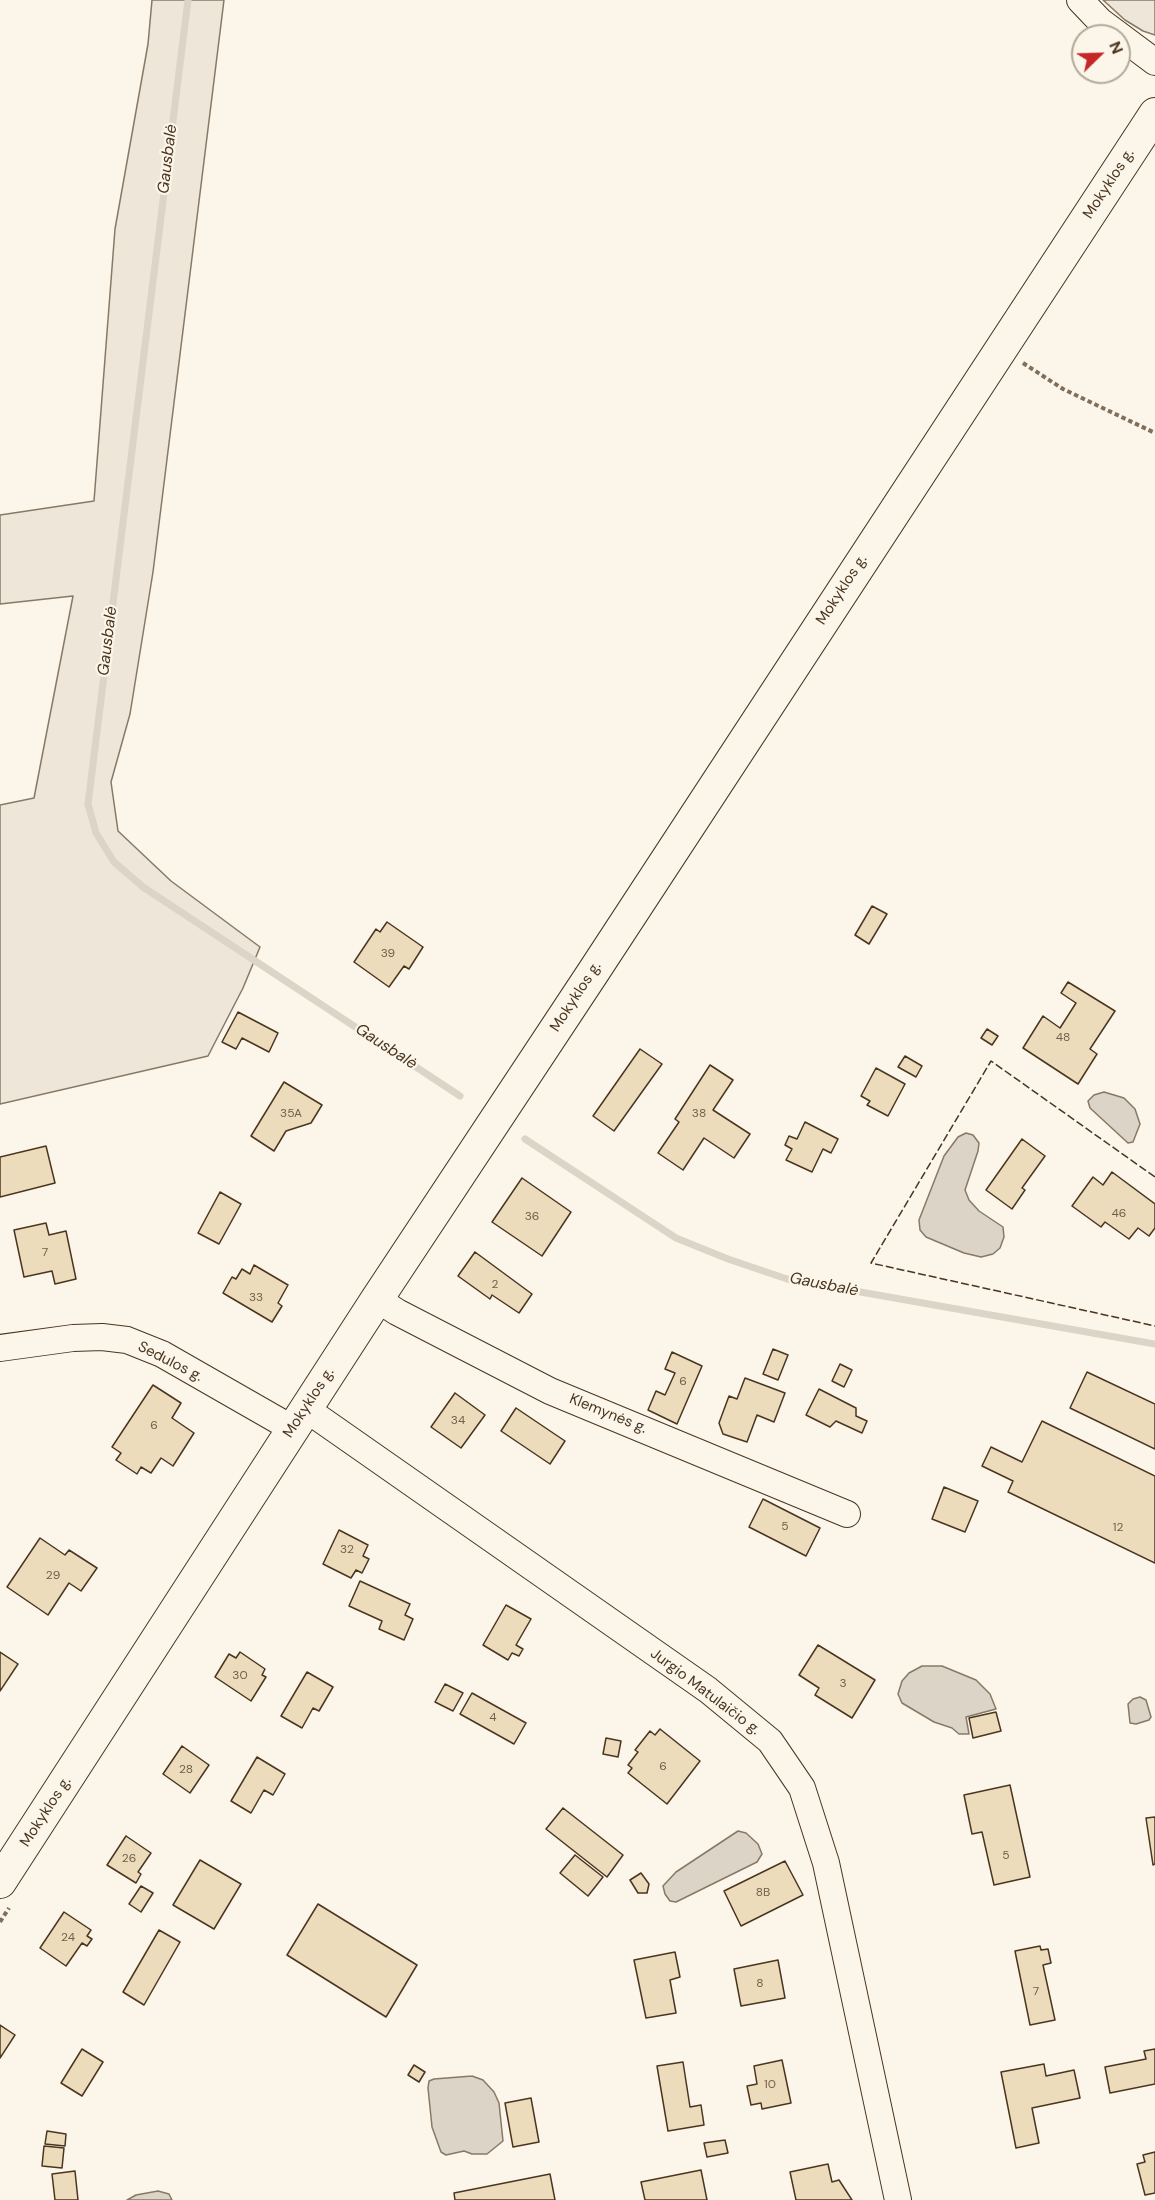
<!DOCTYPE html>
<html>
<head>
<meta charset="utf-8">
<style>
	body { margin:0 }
	#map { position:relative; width:1155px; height:2200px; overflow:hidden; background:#fbf6e9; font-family:"DM Sans",sans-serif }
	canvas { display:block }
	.north { position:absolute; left:1071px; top:24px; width:60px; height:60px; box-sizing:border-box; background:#fbf6e9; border:2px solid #b4a999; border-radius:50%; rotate:67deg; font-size:16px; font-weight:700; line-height:24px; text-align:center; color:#4a3520 }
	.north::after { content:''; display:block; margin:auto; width:21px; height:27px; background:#c62828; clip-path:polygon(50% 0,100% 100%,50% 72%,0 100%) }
</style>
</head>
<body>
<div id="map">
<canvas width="1155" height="2200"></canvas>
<div class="north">N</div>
</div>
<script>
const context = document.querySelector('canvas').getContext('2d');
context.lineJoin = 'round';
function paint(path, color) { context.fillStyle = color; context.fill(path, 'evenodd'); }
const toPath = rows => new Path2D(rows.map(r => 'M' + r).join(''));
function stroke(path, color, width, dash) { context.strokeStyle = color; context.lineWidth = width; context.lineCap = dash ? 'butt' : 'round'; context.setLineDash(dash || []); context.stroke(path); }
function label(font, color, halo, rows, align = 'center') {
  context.font = font + ' "DM Sans",sans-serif'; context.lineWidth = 4.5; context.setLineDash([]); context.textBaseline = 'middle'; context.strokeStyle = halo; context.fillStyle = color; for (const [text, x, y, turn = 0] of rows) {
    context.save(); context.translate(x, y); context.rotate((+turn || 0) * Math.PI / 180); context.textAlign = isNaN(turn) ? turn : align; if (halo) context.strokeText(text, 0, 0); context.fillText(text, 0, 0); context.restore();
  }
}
const green = toPath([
	[152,0,224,0,153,572,130,714,111,782,118,831,171,881,260,947,243,988,208,1056,0,1104,0,805,34,798,73,596,0,604,0,515,94,501,115,229,148,44,152,0],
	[1103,0,1155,0,1155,35,1143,31,1125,20,1103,0]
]);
const water = toPath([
	[1104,1092,1124,1098,1135,1109,1140,1124,1133,1142,1128,1143,1090,1108,1088,1101,1094,1095,1104,1092],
	[966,1133,973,1135,979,1143,978,1151,965,1190,969,1200,979,1211,1003,1227,1004,1237,1000,1248,993,1254,981,1257,964,1253,926,1237,920,1230,919,1220,944,1156,958,1137,966,1133],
	[922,1666,942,1666,976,1680,990,1694,996,1709,966,1717,969,1734,959,1734,952,1728,934,1722,902,1703,898,1694,902,1681,909,1673,922,1666],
	[1140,1697,1146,1700,1151,1717,1149,1720,1136,1724,1130,1723,1128,1704,1133,1699,1140,1697],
	[738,1831,746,1833,758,1844,762,1854,757,1862,676,1902,670,1901,665,1894,663,1886,676,1872,738,1831],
	[472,2076,483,2080,494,2092,499,2103,503,2141,487,2154,472,2154,464,2151,446,2155,441,2152,432,2127,428,2088,429,2081,434,2079,472,2076],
	[158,2191,169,2194,172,2200,127,2200,136,2195,158,2191]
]);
const stream = toPath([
	[188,0,88,804,96,833,114,862,143,887,460,1096],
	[525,1139,676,1238,728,1259,787,1279,1155,1344]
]);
const building = toPath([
	[872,906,887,914,869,944,855,935,872,906],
	[387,922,423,947,409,969,404,966,389,987,354,962,376,929,380,932,387,922],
	[1068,982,1115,1011,1090,1049,1097,1054,1078,1084,1023,1048,1043,1016,1060,1028,1076,1003,1061,993,1068,982],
	[238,1012,278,1033,269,1052,242,1038,236,1049,222,1042,238,1012],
	[987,1029,998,1036,992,1045,981,1038,987,1029],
	[640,1049,662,1064,614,1131,593,1116,640,1049],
	[905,1056,922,1066,916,1077,898,1067,905,1056],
	[710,1065,733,1080,713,1110,750,1134,734,1158,704,1138,683,1170,658,1153,679,1122,675,1119,710,1065],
	[876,1068,905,1084,888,1116,867,1105,870,1101,861,1096,876,1068],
	[284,1082,322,1105,311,1123,286,1131,274,1151,251,1136,284,1082],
	[805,1122,838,1139,831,1153,823,1149,812,1172,786,1160,792,1149,785,1145,789,1136,797,1139,805,1122],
	[1022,1139,1045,1156,1022,1188,1025,1190,1012,1209,986,1190,1022,1139],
	[46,1146,55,1183,0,1197,0,1157,46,1146],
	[1112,1172,1155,1204,1155,1228,1149,1236,1138,1228,1129,1239,1105,1222,1101,1227,1072,1206,1093,1177,1103,1185,1112,1172],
	[522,1178,571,1212,542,1256,492,1222,522,1178],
	[220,1192,241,1204,219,1244,198,1233,220,1192],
	[46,1223,49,1235,66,1231,76,1279,55,1284,52,1271,24,1277,14,1230,46,1223],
	[475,1252,532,1294,519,1313,492,1295,490,1299,458,1276,475,1252],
	[254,1265,288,1285,278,1303,282,1306,272,1322,223,1293,232,1277,236,1279,242,1269,250,1274,254,1265],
	[773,1349,788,1355,778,1380,763,1374,773,1349],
	[672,1352,702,1366,677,1424,648,1410,656,1391,665,1395,675,1373,665,1369,672,1352],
	[840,1364,852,1370,844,1387,832,1381,840,1364],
	[1087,1372,1155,1404,1155,1449,1070,1408,1087,1372],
	[745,1378,785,1393,774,1422,757,1415,747,1442,723,1434,719,1423,729,1396,737,1399,745,1378],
	[153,1385,181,1403,172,1418,194,1433,173,1466,161,1458,151,1473,141,1467,137,1474,116,1460,121,1453,112,1447,153,1385],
	[819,1389,856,1408,856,1416,867,1421,862,1433,836,1421,830,1427,806,1415,819,1389],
	[455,1393,485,1415,461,1448,431,1427,455,1393],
	[516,1408,565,1441,550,1464,501,1431,516,1408],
	[1042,1421,1155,1476,1155,1563,1008,1492,1013,1481,982,1466,991,1447,1022,1462,1042,1421],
	[944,1487,978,1501,965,1532,932,1519,944,1487],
	[763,1499,820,1528,806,1556,749,1527,763,1499],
	[339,1530,368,1545,363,1556,369,1559,362,1573,356,1570,351,1578,323,1564,339,1530],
	[40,1538,65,1555,69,1550,97,1568,81,1591,69,1583,48,1615,7,1587,40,1538],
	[360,1581,410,1604,405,1615,413,1619,404,1640,379,1629,382,1621,349,1606,360,1581],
	[506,1605,531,1619,516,1645,523,1649,519,1656,512,1653,508,1660,483,1645,506,1605],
	[818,1645,875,1680,852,1718,815,1695,819,1688,799,1675,818,1645],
	[0,1652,18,1664,0,1691,0,1652],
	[240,1652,265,1669,262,1675,266,1677,251,1701,215,1677,229,1654,236,1658,240,1652],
	[307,1672,333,1687,319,1711,313,1708,302,1728,281,1716,307,1672],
	[445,1684,463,1693,453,1711,435,1702,445,1684],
	[472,1693,526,1723,514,1744,460,1714,472,1693],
	[996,1712,1001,1731,973,1738,969,1718,996,1712],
	[660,1729,700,1761,667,1804,628,1773,632,1768,628,1765,638,1752,635,1750,650,1731,655,1735,660,1729],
	[606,1738,621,1741,618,1757,603,1754,606,1738],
	[182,1746,209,1765,190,1793,163,1774,182,1746],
	[257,1757,285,1774,273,1795,264,1790,251,1813,231,1801,257,1757],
	[1010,1785,1030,1877,994,1885,982,1832,972,1834,964,1795,1010,1785],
	[563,1808,623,1855,607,1877,546,1829,563,1808],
	[1155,1817,1155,1864,1153,1865,1146,1818,1155,1817],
	[126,1836,151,1853,138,1872,141,1874,136,1883,107,1865,126,1836],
	[575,1855,603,1877,588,1896,560,1873,575,1855],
	[200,1860,241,1884,214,1929,173,1905,200,1860],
	[785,1861,803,1895,741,1926,724,1891,785,1861],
	[641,1873,649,1884,647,1893,638,1893,630,1880,641,1873],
	[141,1886,153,1893,141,1912,129,1904,141,1886],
	[318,1904,417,1965,386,2017,287,1955,318,1904],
	[64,1912,91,1930,87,1936,92,1939,87,1946,82,1943,66,1966,40,1948,64,1912],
	[159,1930,180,1942,144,2005,123,1992,159,1930],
	[1040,1946,1041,1950,1048,1949,1051,1963,1043,1965,1055,2020,1030,2025,1015,1951,1040,1946],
	[675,1952,680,1977,670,1980,676,2013,646,2018,634,1960,675,1952],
	[778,1960,785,1998,741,2006,734,1969,778,1960],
	[0,2025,15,2035,0,2058,0,2025],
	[82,2049,103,2062,82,2096,61,2083,82,2049],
	[1155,2049,1155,2084,1110,2093,1105,2067,1146,2059,1144,2051,1155,2049],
	[782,2060,791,2103,762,2109,761,2103,751,2105,747,2086,757,2084,754,2066,782,2060],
	[683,2062,690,2107,701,2105,704,2125,668,2131,657,2066,683,2062],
	[1044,2064,1046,2076,1074,2070,1080,2098,1032,2108,1039,2143,1016,2148,1001,2072,1044,2064],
	[414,2065,425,2072,419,2082,408,2075,414,2065],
	[531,2098,539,2142,513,2147,505,2103,531,2098],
	[47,2131,66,2134,65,2146,45,2144,47,2131],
	[725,2140,728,2153,707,2157,704,2143,725,2140],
	[44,2146,64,2148,62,2168,42,2166,44,2146],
	[1155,2152,1155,2193,1145,2195,1137,2164,1145,2162,1143,2155,1155,2152],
	[828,2164,832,2182,839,2180,852,2200,796,2200,790,2172,828,2164],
	[701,2170,707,2200,645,2200,641,2182,701,2170],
	[75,2171,78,2200,55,2200,52,2174,75,2171],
	[550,2174,555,2200,455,2200,454,2193,550,2174]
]);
const path = toPath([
	[1023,363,1063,389,1155,433],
	[0,1922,9,1908]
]);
const minor = toPath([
	[1080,0,1100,21,1155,62],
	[377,1299,397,1312,550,1391,847,1514],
	[0,1348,73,1338,102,1337,127,1340,162,1354,293,1429],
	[306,1409,708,1690,770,1741,802,1788,826,1863,898,2200]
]);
const major = toPath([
	[0,1882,377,1299,592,974,1155,114]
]);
const fence = toPath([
	[1155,1177,991,1061,871,1263,1155,1326]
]);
const numberNames = [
	["39",388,954],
	["48",1063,1038],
	["35A",291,1114],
	["38",699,1114],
	["46",1119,1214],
	["36",532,1217],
	["7",45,1253],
	["2",495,1285],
	["33",256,1298],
	["6",683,1382],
	["34",458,1421],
	["6",154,1426],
	["5",785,1527],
	["12",1118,1528],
	["32",347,1550],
	["29",53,1576],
	["30",240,1676],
	["3",843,1684],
	["4",493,1718],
	["6",663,1767],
	["28",186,1770],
	["5",1006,1856],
	["26",129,1859],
	["8B",763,1893],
	["24",68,1938],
	["8",760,1984],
	["7",1036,1992],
	["10",770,2085]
];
const streetNames = [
	["Mokyklos g.",1109,184,-57],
	["Mokyklos g.",842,590,-57],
	["Mokyklos g.",576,997,-57],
	["Sedulos g.",170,1362,27],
	["Mokyklos g.",309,1403,-57],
	["Klemynės g.",608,1414,22],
	["Jurgio Matulaičio g.",705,1692,37],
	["Mokyklos g.",46,1812,-57]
];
const waterNames = [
	["Gausbalė",168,159,-83],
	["Gausbalė",108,641,-83],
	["Gausbalė",386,1047,33],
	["Gausbalė",824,1285,11]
];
paint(green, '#ede6d9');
stroke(green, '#887966', 1.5);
paint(water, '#dcd4c6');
stroke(water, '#887966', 1.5);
stroke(stream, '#dcd4c6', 7);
paint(building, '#ecdcbc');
stroke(building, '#4a3520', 1.5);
stroke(minor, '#4a3520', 28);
stroke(major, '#4a3520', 34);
stroke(path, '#7f6f5c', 4, [4.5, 3]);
stroke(minor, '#fbf6e9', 26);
stroke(major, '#fbf6e9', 32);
stroke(fence, '#4a3520', 1.5, [8, 3]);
label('12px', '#725f47', null, numberNames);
label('15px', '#4a3520', '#fbf6e9', streetNames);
label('italic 16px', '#4a3520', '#fbf6e9', waterNames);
</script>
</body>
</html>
